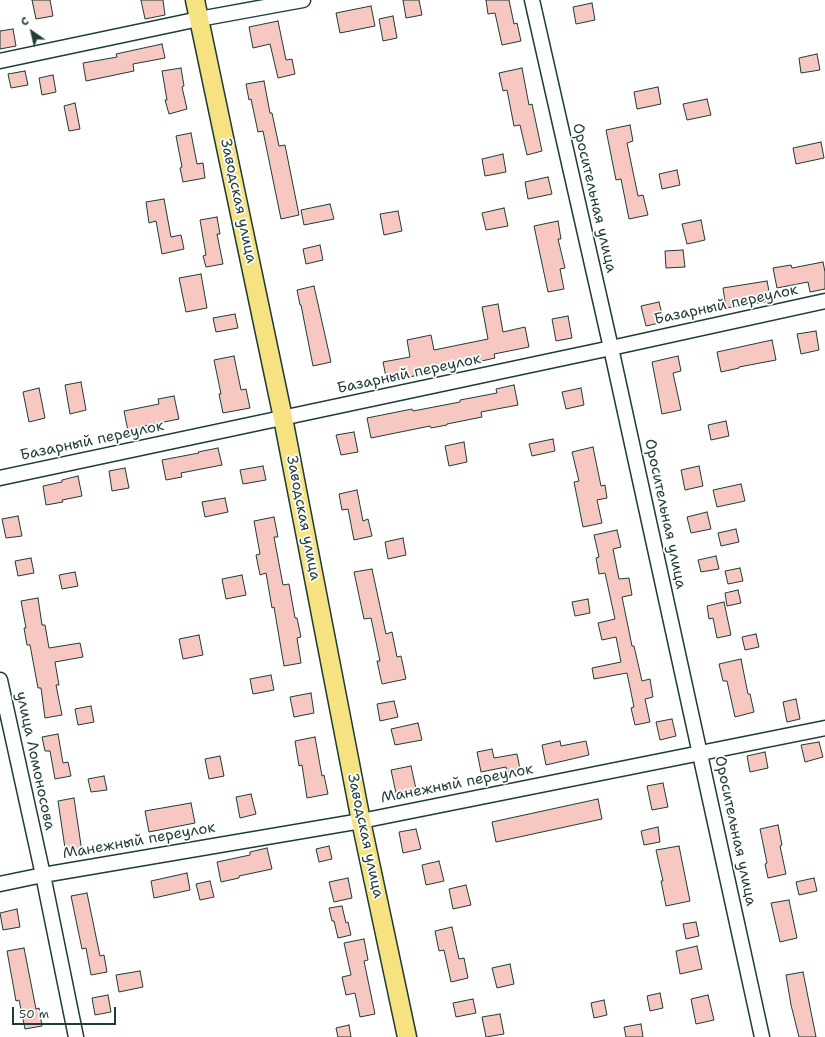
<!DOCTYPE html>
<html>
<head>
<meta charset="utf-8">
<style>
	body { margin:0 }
	#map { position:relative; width:825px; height:1037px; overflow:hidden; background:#fff; font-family:"Shantell Sans",sans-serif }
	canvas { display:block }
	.north { position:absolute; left:12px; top:12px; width:40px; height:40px; -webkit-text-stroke:3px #fff; paint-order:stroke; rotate:326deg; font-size:11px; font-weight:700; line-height:16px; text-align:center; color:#1f3d34 }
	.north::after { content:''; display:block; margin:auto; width:14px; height:18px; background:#1f3d34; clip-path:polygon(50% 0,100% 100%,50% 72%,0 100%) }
	.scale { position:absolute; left:12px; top:1007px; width:104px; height:18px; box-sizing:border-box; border:2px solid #1f3d34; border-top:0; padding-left:5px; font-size:12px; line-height:14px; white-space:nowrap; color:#1f3d34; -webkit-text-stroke:3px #fff; paint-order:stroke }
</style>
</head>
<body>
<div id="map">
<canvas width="825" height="1037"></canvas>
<div class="north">С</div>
<div class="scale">50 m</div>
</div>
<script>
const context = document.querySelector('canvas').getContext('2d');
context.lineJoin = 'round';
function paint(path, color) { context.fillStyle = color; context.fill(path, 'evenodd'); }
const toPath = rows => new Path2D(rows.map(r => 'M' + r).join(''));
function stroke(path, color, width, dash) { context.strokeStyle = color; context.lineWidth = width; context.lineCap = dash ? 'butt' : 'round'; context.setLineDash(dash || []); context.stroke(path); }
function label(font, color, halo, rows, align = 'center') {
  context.font = font + ' "Shantell Sans",sans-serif'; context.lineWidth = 3.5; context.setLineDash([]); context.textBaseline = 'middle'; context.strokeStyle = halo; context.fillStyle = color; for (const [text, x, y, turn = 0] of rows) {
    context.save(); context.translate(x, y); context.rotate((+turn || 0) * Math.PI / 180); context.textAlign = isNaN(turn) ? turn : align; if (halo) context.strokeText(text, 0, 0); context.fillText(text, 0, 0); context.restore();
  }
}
const building = toPath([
	[32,0,50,0,53,16,36,19,32,0],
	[141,0,163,0,165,15,145,19,141,0],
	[403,0,419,0,422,15,406,18,403,0],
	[486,0,509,0,514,24,517,23,521,41,502,45,495,13,488,14,486,0],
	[592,3,595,20,576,24,573,7,592,3],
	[371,6,375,26,340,33,336,13,371,6],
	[393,16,397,38,383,41,379,19,393,16],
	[278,21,286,60,292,59,295,74,278,78,270,44,253,48,249,27,278,21],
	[13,29,16,46,0,49,0,31,13,29],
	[162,44,165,58,133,64,134,71,86,81,83,63,117,57,116,54,162,44],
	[817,54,820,70,801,73,799,58,817,54],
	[181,68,184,86,182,87,187,109,169,114,165,100,167,100,162,71,181,68],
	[522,68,529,105,532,104,542,151,527,155,520,125,514,126,507,90,503,91,499,73,522,68],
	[25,71,28,85,11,88,8,74,25,71],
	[53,75,56,92,42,95,39,78,53,75],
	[264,81,270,113,272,113,279,146,285,145,299,215,281,219,263,131,258,132,251,99,249,100,246,84,264,81],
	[658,87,661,104,637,109,634,92,658,87],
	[707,99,711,115,687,120,683,104,707,99],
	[75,103,80,129,69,131,64,106,75,103],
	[630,125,633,141,627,143,638,196,643,195,648,215,629,219,621,179,616,180,606,130,630,125],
	[191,133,197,164,203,163,205,178,183,182,180,168,182,167,176,136,191,133],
	[821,142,824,158,796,164,793,148,821,142],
	[503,154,506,172,485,176,482,159,503,154],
	[677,170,680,185,662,189,659,174,677,170],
	[548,177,552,194,528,199,525,182,548,177],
	[164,199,171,237,181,235,184,249,162,254,156,221,149,223,146,202,164,199],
	[330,204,334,219,304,225,301,210,330,204],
	[504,208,508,226,486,230,482,213,504,208],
	[398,211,402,231,384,235,380,214,398,211],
	[217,217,220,234,217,234,223,264,206,267,203,256,206,255,200,220,217,217],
	[701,220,705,240,687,244,682,224,701,220],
	[558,221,561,239,558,239,565,268,560,269,564,289,548,292,534,226,558,221],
	[320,245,323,260,306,264,303,249,320,245],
	[683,250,685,267,666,268,665,251,683,250],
	[823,262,825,272,825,289,810,292,808,282,777,288,773,268,791,265,792,268,823,262],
	[201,274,207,308,186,312,179,278,201,274],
	[767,281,771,301,726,308,723,288,767,281],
	[314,286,331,362,313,366,301,305,300,305,297,290,314,286],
	[659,302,664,322,646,326,641,306,659,302],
	[498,304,503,332,525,327,529,347,494,354,495,358,387,382,383,362,410,357,407,340,431,335,434,350,488,339,482,307,498,304],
	[235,314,238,328,216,332,213,318,235,314],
	[568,316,572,338,556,341,552,319,568,316],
	[816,331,819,350,801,354,797,334,816,331],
	[772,340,776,360,739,367,739,368,721,372,717,352,772,340],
	[234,356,241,390,246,389,250,408,223,413,219,394,221,394,214,360,234,356],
	[678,356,681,371,673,373,681,410,662,414,652,362,678,356],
	[81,382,86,410,70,414,65,385,81,382],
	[514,385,518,405,481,412,482,417,447,424,447,425,431,428,430,426,371,438,367,418,412,409,413,411,460,402,460,400,497,393,496,389,514,385],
	[39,388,45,418,29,422,23,392,39,388],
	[581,388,584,405,566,409,562,392,581,388],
	[174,396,179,419,144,426,144,428,128,431,124,411,159,404,158,399,174,396],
	[726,421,729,436,711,440,708,425,726,421],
	[354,432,358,452,341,455,336,435,354,432],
	[553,439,555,451,532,456,529,444,553,439],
	[464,442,467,462,449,466,445,446,464,442],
	[593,447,601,486,605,485,607,498,597,500,602,523,583,527,574,482,579,481,572,452,593,447],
	[218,448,222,465,181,473,182,477,166,480,162,460,199,453,198,452,218,448],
	[263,466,266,480,243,484,240,470,263,466],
	[699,466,703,486,685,490,681,470,699,466],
	[125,468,129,488,112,491,109,471,125,468],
	[78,476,82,496,62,500,63,502,46,505,43,486,62,482,62,480,78,476],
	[741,484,745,501,717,507,713,490,741,484],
	[357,490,363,521,368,519,372,536,354,540,348,509,342,510,339,494,357,490],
	[225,498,228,512,205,517,202,502,225,498],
	[707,512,711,529,691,533,687,517,707,512],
	[18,516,22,536,6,538,2,519,18,516],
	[274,517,278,537,274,537,283,585,289,584,295,618,297,618,301,637,297,638,301,663,284,666,274,607,272,608,266,573,260,575,256,555,260,554,254,521,274,517],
	[736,529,739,542,721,546,718,533,736,529],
	[617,530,621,547,613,549,619,579,629,578,632,595,622,597,632,646,634,646,642,681,650,679,653,697,645,699,650,722,635,725,631,708,634,707,627,673,594,679,592,668,621,662,616,637,602,640,598,623,615,619,605,573,599,574,596,558,599,557,594,535,617,530],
	[403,538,406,555,388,559,385,542,403,538],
	[716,556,719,569,701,572,698,560,716,556],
	[31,558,34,573,18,576,15,561,31,558],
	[740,568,743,581,728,584,725,571,740,568],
	[372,569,386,634,392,632,397,657,401,656,406,679,382,684,377,661,380,661,371,618,364,619,354,572,372,569],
	[75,572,78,586,62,589,59,575,75,572],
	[242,575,246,595,226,599,222,579,242,575],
	[738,590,741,603,727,606,725,593,738,590],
	[38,598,42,625,45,625,49,648,80,643,83,657,55,662,59,685,56,685,62,715,45,718,41,688,38,688,30,645,27,645,24,628,26,628,21,601,38,598],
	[588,599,590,613,575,616,572,602,588,599],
	[724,602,731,635,717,638,713,618,709,619,707,606,724,602],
	[756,634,759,647,745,650,742,637,756,634],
	[199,635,203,655,183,659,179,639,199,635],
	[741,659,748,694,750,694,754,712,735,717,727,681,723,681,719,664,741,659],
	[271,675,274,690,253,694,250,679,271,675],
	[311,693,314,713,294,717,290,697,311,693],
	[796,699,800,719,787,722,783,702,796,699],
	[394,701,398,717,380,721,377,704,394,701],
	[91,706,94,722,78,725,75,709,91,706],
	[672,719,676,736,660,740,656,722,672,719],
	[418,723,422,740,395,745,391,729,418,723],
	[58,734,63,763,68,762,71,776,55,779,50,751,45,751,42,737,58,734],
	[315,737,322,776,324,775,328,794,307,798,302,765,299,766,295,741,315,737],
	[560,741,561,746,586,741,589,755,546,765,542,745,560,741],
	[819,742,823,757,805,762,801,745,819,742],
	[492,749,494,758,517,754,520,769,507,772,506,767,481,772,477,752,492,749],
	[765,752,768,768,750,772,747,756,765,752],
	[220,756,224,776,209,779,205,759,220,756],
	[411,766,416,789,396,793,391,770,411,766],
	[104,776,107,790,91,792,88,779,104,776],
	[663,783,668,807,652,810,647,786,663,783],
	[251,794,256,814,240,818,236,797,251,794],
	[74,798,82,852,66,855,58,801,74,798],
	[598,799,602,819,496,842,492,822,598,799],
	[191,803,195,823,149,832,145,811,191,803],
	[778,825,782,845,780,846,786,874,768,878,765,864,767,863,760,829,778,825],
	[658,827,660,842,644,845,641,831,658,827],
	[416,829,421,849,403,853,399,832,416,829],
	[329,846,332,859,319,862,316,849,329,846],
	[679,846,690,901,666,906,661,881,663,881,656,850,679,846],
	[267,848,272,869,239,876,239,878,221,882,217,862,250,855,250,852,267,848],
	[439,861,444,881,426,885,422,865,439,861],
	[187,873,190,890,154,898,151,881,187,873],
	[348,878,352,898,334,902,329,882,348,878],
	[814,878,817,891,799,895,796,882,814,878],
	[210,881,214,897,200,900,196,884,210,881],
	[466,885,471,905,453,909,449,889,466,885],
	[87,893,100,956,104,955,107,972,91,975,86,948,82,949,71,896,87,893],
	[789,900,797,938,780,942,771,903,789,900],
	[342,906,346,923,348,922,351,935,338,938,334,921,332,921,329,908,342,906],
	[17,909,20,927,3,930,0,913,17,909],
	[696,922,699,936,686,939,683,924,696,922],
	[452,927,459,959,464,958,468,978,451,982,444,950,439,951,435,931,452,927],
	[364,939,368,960,364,961,375,1014,360,1017,355,993,346,995,342,977,351,975,344,943,364,939],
	[697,946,702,969,680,974,676,951,697,946],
	[24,948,36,1009,39,1008,42,1026,25,1029,19,1000,16,1001,7,951,24,948],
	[510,964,514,984,497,988,492,968,510,964],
	[140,971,143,987,119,992,116,975,140,971],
	[803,972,816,1037,799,1037,791,1005,786,975,803,972],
	[660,993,663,1008,650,1011,647,996,660,993],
	[108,995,111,1012,95,1015,92,998,108,995],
	[708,995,714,1020,696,1024,691,999,708,995],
	[473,999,476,1013,456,1017,453,1003,473,999],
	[604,1000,607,1015,594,1018,591,1003,604,1000],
	[500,1014,504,1034,486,1037,482,1017,500,1014],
	[641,1024,643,1037,626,1037,624,1027,641,1024],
	[349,1025,351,1037,338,1037,336,1028,349,1025]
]);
const minor = toPath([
	[532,0,611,348,762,1037],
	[0,61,199,19,303,0],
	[0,478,611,348,825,301],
	[0,680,43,875,76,1037],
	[0,884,43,875,361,821,825,728]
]);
const major = toPath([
	[195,0,283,418,361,821,407,1037]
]);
const streetNames = [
	["Оросительная улица",594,198,77],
	["Заводская улица",238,201,78],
	["Базарный переулок",726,305,-12],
	["Базарный переулок",409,374,-12],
	["Базарный переулок",92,441,-12],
	["Оросительная улица",665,514,78],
	["Заводская улица",303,518,79],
	["улица Ломоносова",35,761,78],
	["Манежный переулок",457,784,-11],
	["Оросительная улица",735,831,78],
	["Заводская улица",365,836,78],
	["Манежный переулок",139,841,-10]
];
paint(building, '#f7c7c2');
stroke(building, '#1f3d34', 1);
stroke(minor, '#1f3d34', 17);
stroke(major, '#1f3d34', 21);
stroke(minor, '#fff', 14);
stroke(major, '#f7e281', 18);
label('15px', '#1f3d34', '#fff', streetNames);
</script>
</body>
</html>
